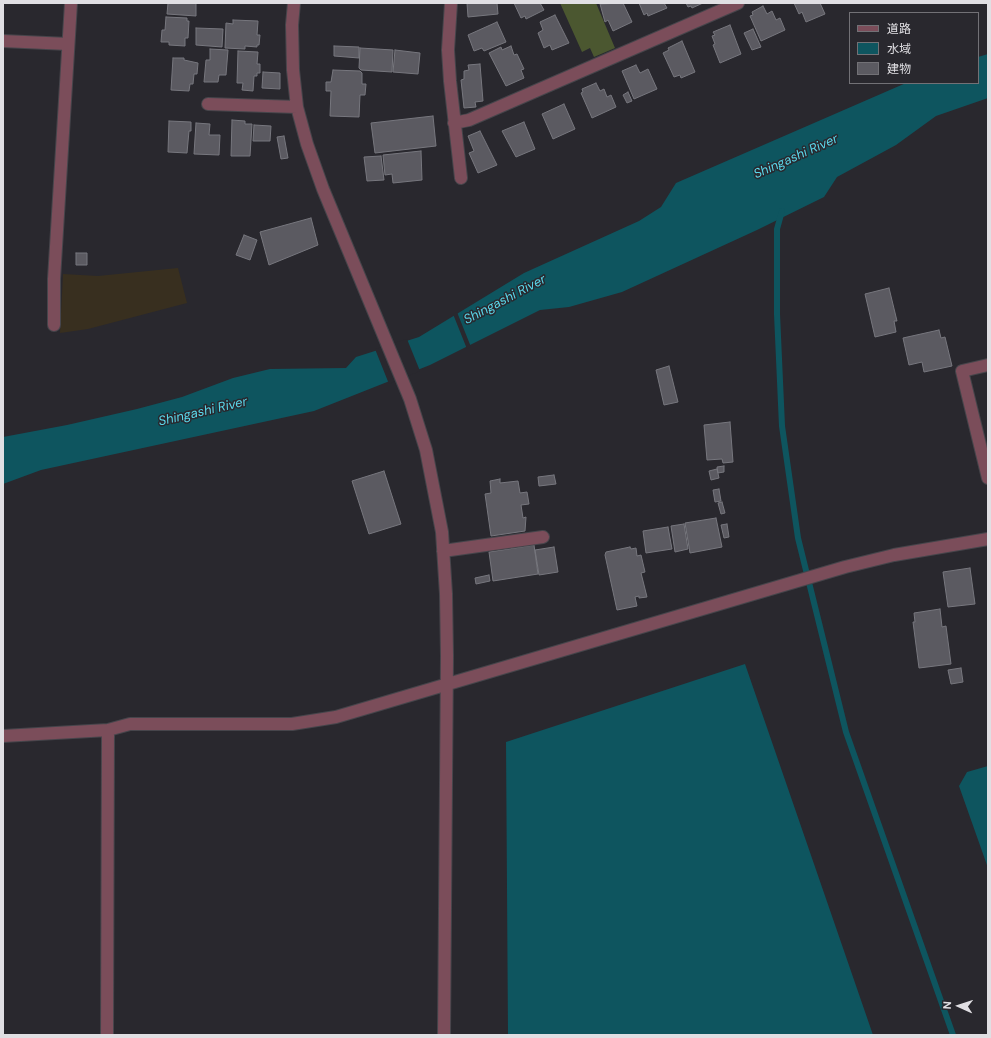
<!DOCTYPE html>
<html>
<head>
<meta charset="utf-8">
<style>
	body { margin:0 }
	#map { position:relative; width:991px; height:1038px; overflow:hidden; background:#29282e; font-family:"DM Sans","Noto Sans JP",sans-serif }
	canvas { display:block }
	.frame { position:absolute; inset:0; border:4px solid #e0dfe3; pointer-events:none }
	.legend { position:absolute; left:849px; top:12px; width:130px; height:72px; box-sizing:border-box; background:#29282e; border:1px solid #727176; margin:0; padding:5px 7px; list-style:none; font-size:12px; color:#e0dfe3 }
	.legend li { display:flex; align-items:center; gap:8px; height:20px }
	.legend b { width:20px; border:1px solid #727176 }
	.north { position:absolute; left:939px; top:986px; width:40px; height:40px; -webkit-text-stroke:3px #29282e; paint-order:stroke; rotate:273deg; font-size:11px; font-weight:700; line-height:16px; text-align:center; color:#e0dfe3 }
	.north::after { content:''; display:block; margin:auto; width:14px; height:18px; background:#e0dfe3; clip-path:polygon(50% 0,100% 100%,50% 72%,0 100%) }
</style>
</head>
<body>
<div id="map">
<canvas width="991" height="1038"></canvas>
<div class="frame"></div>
<ul class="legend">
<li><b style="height:5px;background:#7b4d5a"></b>道路</li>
<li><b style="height:11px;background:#0e555f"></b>水域</li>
<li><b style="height:11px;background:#5b5a61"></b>建物</li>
</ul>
<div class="north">N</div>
</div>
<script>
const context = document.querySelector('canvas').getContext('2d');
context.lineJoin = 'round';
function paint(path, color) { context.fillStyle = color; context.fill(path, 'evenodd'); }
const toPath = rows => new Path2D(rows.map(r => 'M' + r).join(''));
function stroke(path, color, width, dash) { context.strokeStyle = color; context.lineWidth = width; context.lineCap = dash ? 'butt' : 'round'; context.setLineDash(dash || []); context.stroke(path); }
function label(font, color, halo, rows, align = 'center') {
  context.font = font + ' "DM Sans",sans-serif'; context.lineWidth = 3; context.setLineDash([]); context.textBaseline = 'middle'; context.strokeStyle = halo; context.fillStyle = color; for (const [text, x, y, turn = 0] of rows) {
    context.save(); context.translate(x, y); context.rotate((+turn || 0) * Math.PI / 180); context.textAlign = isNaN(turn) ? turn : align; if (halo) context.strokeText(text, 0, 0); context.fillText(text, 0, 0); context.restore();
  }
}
const industrial = toPath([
	[178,268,187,303,88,329,60,333,63,274,98,276]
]);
const green = toPath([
	[560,3,596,3,615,48,594,57,590,48,582,52]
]);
const water = toPath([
	[988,54,988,98,936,116,896,145,837,177,824,197,757,230,622,292,569,307,540,310,430,365,314,411,41,470,3,484,3,437,67,425,137,409,182,397,233,378,270,369,346,368,356,357,419,337,524,273,639,221,661,207,676,183,906,83,978,83,978,57],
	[745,664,873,1035,508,1035,506,742],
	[988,766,988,868,959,786,967,772]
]);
const pier = toPath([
	[457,312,471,347,467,349,453,314],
	[407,339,420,371,389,384,375,349]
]);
const stream = toPath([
	[782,211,777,229,777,314,782,426,798,538,846,732,953,1035]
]);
const building = toPath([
	[168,3,196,3,196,16,167,14,168,3],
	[467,3,497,3,498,14,468,17,467,3],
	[514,3,540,3,544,10,526,19,525,16,521,18,514,3],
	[623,3,632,22,613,31,608,20,605,22,600,4,623,3],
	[639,3,664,3,667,8,648,16,647,13,644,15,639,3],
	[686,3,703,3,692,8,691,6,688,7,686,3],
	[794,3,820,3,825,14,806,22,802,12,799,14,794,3],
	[763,6,767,14,772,11,776,20,780,18,785,30,761,41,750,16,753,15,752,12,763,6],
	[555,15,569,43,552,50,550,45,544,48,538,33,543,30,540,22,555,15],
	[166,17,187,18,187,21,189,21,188,38,185,38,185,46,169,45,169,42,161,42,162,30,165,30,166,17],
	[233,20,258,21,257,35,260,35,259,45,257,45,257,47,245,46,245,49,225,48,226,23,233,24,233,20],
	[497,22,506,42,484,51,482,48,474,51,468,35,497,22],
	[730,25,741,54,720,63,713,45,715,44,712,36,715,35,713,32,730,25],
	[196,28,223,29,222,47,196,45,196,28],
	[753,29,761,47,752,50,744,33,753,29],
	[682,41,695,72,681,78,680,75,674,77,663,53,669,50,668,48,682,41],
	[334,46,359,47,359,58,334,56,334,46],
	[511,46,514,55,517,54,524,69,521,70,524,78,506,86,489,53,501,47,502,50,511,46],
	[360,48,393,50,392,72,361,70,359,68,360,48],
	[210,49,228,50,226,75,219,75,218,82,204,82,206,60,210,60,210,49],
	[395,50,420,53,418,74,393,72,395,50],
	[238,51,258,52,257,64,260,64,260,73,257,73,257,76,254,76,253,91,242,90,243,83,237,83,238,51],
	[173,58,184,58,184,60,198,63,197,74,194,74,193,84,190,84,189,91,171,90,173,58],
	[480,64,483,101,475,102,476,107,464,108,461,80,464,79,464,71,469,70,468,65,480,64],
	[636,65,640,73,648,69,657,89,634,99,622,71,636,65],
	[333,70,360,71,362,73,362,84,366,84,365,95,360,95,359,117,330,116,331,91,326,91,326,82,331,82,333,70],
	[263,72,280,73,280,89,262,88,263,72],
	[596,83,600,91,604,89,607,97,611,95,616,107,592,118,581,93,583,92,582,89,596,83],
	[628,92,632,101,627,103,623,95,628,92],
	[564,104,575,129,553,139,542,114,564,104],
	[433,116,436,146,375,153,371,123,433,116],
	[232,120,245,121,245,124,252,124,250,156,231,156,232,120],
	[169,121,191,122,191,131,189,131,187,153,168,152,169,121],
	[524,122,535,149,516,157,502,131,524,122],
	[196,123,210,124,209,135,220,135,219,155,194,154,196,123],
	[254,125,271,126,270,141,253,141,254,125],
	[480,131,497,165,478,173,469,153,474,151,468,136,480,131],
	[284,136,288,158,281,159,277,137,284,136],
	[421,151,422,180,393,183,392,174,385,175,383,155,421,151],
	[381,156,384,180,367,181,364,157,381,156],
	[311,218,318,245,269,265,260,232,311,218],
	[244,235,257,240,250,260,236,255,244,235],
	[76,253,87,253,87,265,76,265,76,253],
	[889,288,897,321,894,321,896,332,875,337,865,294,889,288],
	[939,330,941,338,945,337,952,366,924,372,922,362,909,365,903,338,939,330],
	[669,366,678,402,664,405,656,370,669,366],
	[730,422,733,462,723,463,722,459,707,460,704,425,730,422],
	[724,466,724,472,718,473,717,467,724,466],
	[717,469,719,478,711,480,709,471,717,469],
	[384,471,401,524,369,534,352,481,384,471],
	[554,475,556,484,539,486,538,477,554,475],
	[500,479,500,483,518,481,520,493,527,492,529,504,521,505,523,518,526,517,525,531,491,536,485,494,491,493,490,481,500,479],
	[719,489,721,501,715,502,713,490,719,489],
	[722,502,725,513,721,514,718,503,722,502],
	[716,518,722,547,690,553,685,523,716,518],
	[684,524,688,549,675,552,671,526,684,524],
	[727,524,729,537,724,538,721,525,727,524],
	[668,527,672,549,646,553,643,531,668,527],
	[534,545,538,574,493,581,489,552,534,545],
	[554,547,558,572,539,575,535,550,554,547],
	[630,547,631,549,636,548,637,556,641,555,645,572,641,573,647,597,639,598,639,596,635,597,637,606,617,610,605,555,606,552,630,547],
	[970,568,975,604,948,607,943,572,970,568],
	[489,575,490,581,476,584,475,578,489,575],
	[940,609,942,627,946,626,951,664,919,668,913,622,915,622,914,613,940,609],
	[961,668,963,682,951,684,948,670,961,668]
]);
const minor = toPath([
	[294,3,292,25,293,70,297,107,307,144,323,189,410,399,426,450,442,532,446,594,447,656,444,1035],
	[451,3,448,50,450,81,461,178],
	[3,41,68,44],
	[208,104,297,107],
	[454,123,469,120,738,3],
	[54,325,54,279,71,3],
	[988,365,962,371,988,478],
	[443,551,543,537],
	[3,736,108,730,130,724,292,724,336,717,845,567,894,555,988,539],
	[107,1035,108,730]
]);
const waterNames = [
	["Shingashi River",796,157,-24],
	["Shingashi River",505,300,-28],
	["Shingashi River",203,412,-13]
];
paint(industrial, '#382f1f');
paint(green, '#4b5730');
paint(water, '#0e555f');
paint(pier, '#29282e');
stroke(stream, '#0e555f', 6);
paint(building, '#5b5a61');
stroke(building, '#77777e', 1);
stroke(minor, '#46454b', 14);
stroke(minor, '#7b4d5a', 12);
label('italic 13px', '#5ad8eb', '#29282e', waterNames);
</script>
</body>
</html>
